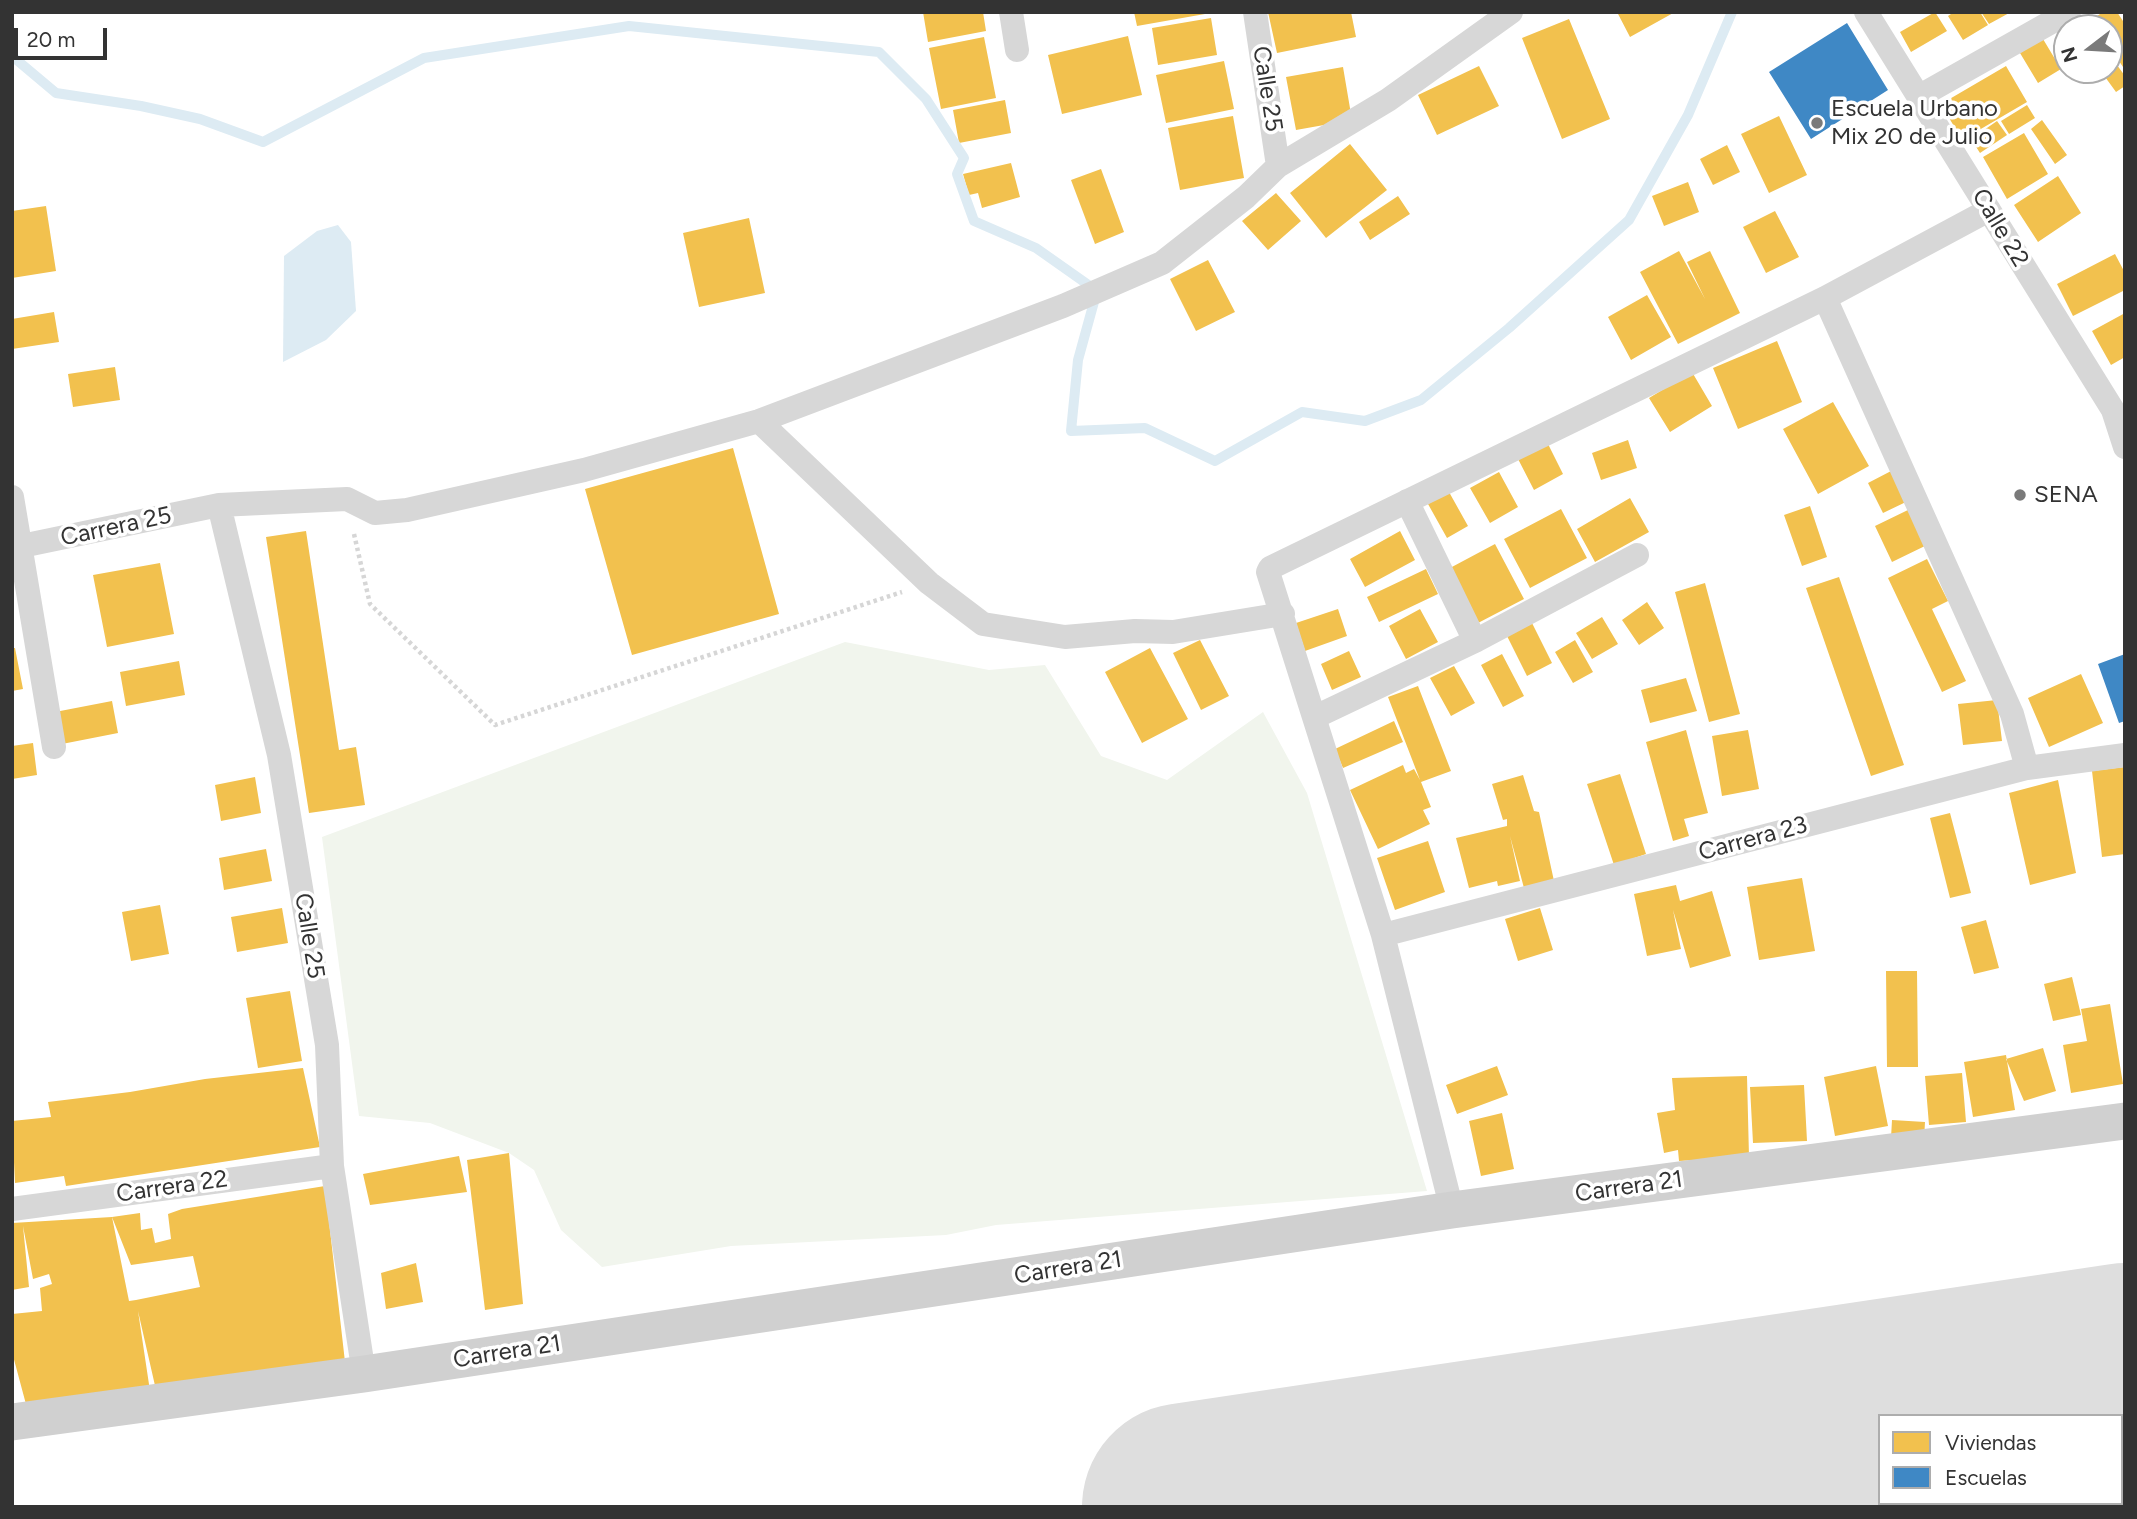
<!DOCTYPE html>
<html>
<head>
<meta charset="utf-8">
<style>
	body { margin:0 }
	#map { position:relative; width:2137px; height:1519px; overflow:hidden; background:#fff; font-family:Figtree,sans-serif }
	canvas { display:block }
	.frame { position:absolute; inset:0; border:14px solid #333; pointer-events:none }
	.legend { position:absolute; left:1878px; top:1414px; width:245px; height:91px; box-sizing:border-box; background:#fff; border:2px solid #adadad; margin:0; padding:9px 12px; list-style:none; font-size:21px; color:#333 }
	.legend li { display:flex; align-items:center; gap:14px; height:35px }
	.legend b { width:35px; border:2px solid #adadad }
	.north { position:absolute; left:2053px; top:14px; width:70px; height:70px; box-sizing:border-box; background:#fff; border:2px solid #adadad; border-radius:50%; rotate:253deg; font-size:19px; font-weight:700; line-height:28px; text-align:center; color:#333 }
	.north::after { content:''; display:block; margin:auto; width:24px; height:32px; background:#7a7a7a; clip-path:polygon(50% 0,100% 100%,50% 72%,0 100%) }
	.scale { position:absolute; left:14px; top:28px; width:93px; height:32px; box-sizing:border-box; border:4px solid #333; border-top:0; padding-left:9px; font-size:21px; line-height:24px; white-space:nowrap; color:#333; -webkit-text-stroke:5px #fff; paint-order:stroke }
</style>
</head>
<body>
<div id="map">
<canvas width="2137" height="1519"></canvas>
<div class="frame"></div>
<ul class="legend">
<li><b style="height:19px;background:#f2c14e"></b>Viviendas</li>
<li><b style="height:19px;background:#3f88c5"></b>Escuelas</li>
</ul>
<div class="north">N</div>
<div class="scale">20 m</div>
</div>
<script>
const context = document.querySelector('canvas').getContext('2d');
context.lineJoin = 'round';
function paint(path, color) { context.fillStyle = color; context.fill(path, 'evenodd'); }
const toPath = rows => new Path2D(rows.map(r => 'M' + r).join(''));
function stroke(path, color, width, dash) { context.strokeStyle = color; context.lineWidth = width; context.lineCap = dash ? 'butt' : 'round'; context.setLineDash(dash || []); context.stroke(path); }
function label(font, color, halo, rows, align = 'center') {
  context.font = font + ' Figtree,sans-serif'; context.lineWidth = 7; context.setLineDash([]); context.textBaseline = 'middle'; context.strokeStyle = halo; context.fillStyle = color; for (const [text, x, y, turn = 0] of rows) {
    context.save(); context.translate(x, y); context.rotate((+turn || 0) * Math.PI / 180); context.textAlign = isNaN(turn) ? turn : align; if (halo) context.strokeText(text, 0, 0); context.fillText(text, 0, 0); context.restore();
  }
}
const green = toPath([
	[845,642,989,670,1045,665,1101,756,1167,780,1263,712,1307,793,1427,1191,996,1225,946,1235,731,1246,602,1267,561,1230,534,1170,509,1153,430,1123,359,1116,322,837]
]);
const water = toPath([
	[338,225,351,242,356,311,326,340,283,362,284,256,317,231]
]);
const homes = toPath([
	[923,12,983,12,986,31,928,42],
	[1134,12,1205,12,1205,14,1137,26],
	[1268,12,1351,12,1356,37,1277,53],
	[1617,12,1675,12,1630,37],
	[1935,12,1947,31,1911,52,1900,32],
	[1954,12,1980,12,1988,25,1963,40,1948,16],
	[1981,12,2011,12,1989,24],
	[2103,12,2117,12,2125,24,2125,70,2109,46,2109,28,2097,28,2091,20],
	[1211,18,1217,55,1158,65,1152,28],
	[1569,19,1610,119,1562,139,1522,38],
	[1128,36,1142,95,1062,114,1048,55],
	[984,37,996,98,941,109,929,48],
	[2043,39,2061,69,2038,83,2020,53],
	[2109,54,2125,76,2125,86,2116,92,2100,70,2109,70],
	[1224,61,1234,109,1166,123,1156,75],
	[1479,66,1499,106,1437,135,1418,95],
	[2006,66,2027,102,1962,140,1941,104],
	[1343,67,1352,120,1296,130,1286,77],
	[1005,100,1011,133,959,143,953,110],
	[2027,105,2035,118,2009,134,2001,121],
	[1233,116,1244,178,1180,190,1168,128],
	[1779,116,1807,175,1769,193,1741,134],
	[2042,120,2067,155,2055,164,2031,129],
	[1997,121,2007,135,1980,153,1971,139],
	[2024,133,2048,174,2007,199,1983,157],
	[1350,144,1387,190,1326,238,1290,193],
	[1727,145,1740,172,1713,185,1700,159],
	[1011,163,1020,197,982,208,978,193,969,195,963,174],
	[1101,169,1124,232,1095,244,1071,180],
	[2058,176,2081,213,2038,242,2014,205],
	[1688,182,1699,212,1664,226,1652,196],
	[1276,193,1301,221,1268,250,1242,221],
	[1398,196,1410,214,1370,240,1359,222],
	[46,206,56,271,12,278,12,211],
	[1775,211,1799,257,1766,273,1743,227],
	[749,218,765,293,699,307,683,233],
	[1679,251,1705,299,1687,262,1710,251,1740,313,1678,344,1640,272],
	[2115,254,2125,273,2125,290,2073,316,2057,284],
	[1208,260,1235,312,1196,331,1170,279],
	[1647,295,1671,337,1631,360,1608,317],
	[54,312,59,342,12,349,12,319],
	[2125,313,2125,357,2111,365,2092,331],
	[1777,341,1802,402,1738,429,1713,368],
	[115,367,120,400,73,407,68,374],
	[1692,372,1712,406,1670,432,1649,398],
	[1833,402,1869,466,1818,494,1783,429],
	[1628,440,1637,468,1601,480,1592,453],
	[1547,442,1563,474,1534,490,1517,457],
	[733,448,779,614,632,655,585,489],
	[1893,470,1908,501,1883,513,1868,483],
	[1499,472,1518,507,1490,523,1470,488],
	[1449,492,1468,526,1447,538,1428,504],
	[1630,498,1649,532,1595,562,1577,529],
	[1810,506,1827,557,1802,566,1784,515],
	[1561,509,1587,558,1530,588,1504,539],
	[1910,509,1927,545,1892,562,1875,526],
	[306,531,339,750,356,747,365,805,309,813,266,537],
	[1400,531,1415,560,1365,587,1350,559],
	[1495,544,1524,599,1478,623,1450,568],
	[1927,559,1948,601,1932,609,1966,681,1942,692,1888,578],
	[160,563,174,634,107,647,93,575],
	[1426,569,1438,594,1379,622,1367,597],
	[1839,577,1904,765,1871,776,1806,588],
	[1705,583,1740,714,1709,722,1675,592],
	[1647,602,1664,628,1639,645,1622,620],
	[1338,609,1347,636,1305,651,1296,623],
	[1420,609,1438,642,1406,659,1389,626],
	[1602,617,1618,644,1592,659,1576,633],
	[1532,623,1552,663,1527,676,1507,636],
	[1200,640,1229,696,1201,710,1173,653],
	[1575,640,1593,672,1573,683,1555,652],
	[12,648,15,648,23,689,12,691],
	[1150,648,1188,719,1142,743,1105,672],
	[1349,651,1361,677,1332,690,1321,664],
	[1502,654,1524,696,1503,707,1481,665],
	[179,661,185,695,126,706,120,672],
	[1454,666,1475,703,1451,716,1430,678],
	[2081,674,2103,723,2049,747,2028,698],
	[1686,678,1697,711,1650,723,1641,690],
	[1418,686,1451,771,1421,782,1431,807,1423,810,1430,824,1378,849,1350,790,1403,765,1406,773,1414,769,1420,780,1388,697],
	[1997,700,2002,741,1963,745,1958,704],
	[112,701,118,733,62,744,55,712],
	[1394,721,1403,742,1343,768,1335,749],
	[1686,730,1708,813,1684,819,1689,836,1673,841,1646,742],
	[1748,730,1759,789,1722,796,1712,736],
	[33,743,37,775,12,779,12,746],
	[2125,767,2125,854,2102,857,2092,771],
	[1620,774,1646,854,1614,865,1587,784],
	[1523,775,1534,811,1539,812,1554,881,1524,888,1510,836,1520,881,1498,886,1497,881,1469,888,1456,838,1507,826,1507,819,1503,820,1492,784],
	[255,777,261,813,221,821,215,785],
	[2058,780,2076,873,2030,885,2009,793],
	[1950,813,1971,893,1950,898,1930,818],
	[1428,841,1445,892,1395,910,1377,858],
	[266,849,272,881,224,890,219,858],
	[1802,878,1815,951,1759,960,1747,887],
	[1676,885,1680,901,1712,891,1731,956,1690,968,1673,910,1681,949,1647,956,1634,894],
	[160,905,169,954,131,961,122,912],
	[282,908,288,943,237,952,231,917],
	[1540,908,1553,950,1518,961,1505,919],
	[1986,920,1999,968,1974,974,1961,927],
	[1886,971,1917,971,1918,1067,1887,1067],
	[2072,977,2081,1015,2053,1021,2044,984],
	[290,991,302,1061,258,1068,246,998],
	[2110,1004,2123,1084,2071,1093,2063,1045,2087,1041,2081,1009],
	[2043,1048,2056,1091,2024,1101,2006,1059],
	[2006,1055,2015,1110,1973,1117,1964,1062],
	[1497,1066,1508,1095,1457,1114,1446,1085],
	[1876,1066,1888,1126,1835,1136,1824,1077],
	[303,1068,320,1147,66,1186,64,1176,15,1183,12,1121,51,1117,48,1102,130,1092,205,1079],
	[1962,1073,1966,1122,1929,1125,1925,1076],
	[1747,1076,1749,1157,1679,1161,1678,1150,1664,1153,1657,1113,1675,1110,1672,1078],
	[1804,1085,1807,1141,1753,1143,1750,1087],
	[1502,1113,1514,1169,1481,1176,1469,1121],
	[1892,1120,1925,1122,1924,1140,1891,1138],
	[509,1153,523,1304,485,1310,467,1160],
	[459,1156,467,1192,370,1205,363,1174],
	[325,1186,345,1362,156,1390,138,1311,150,1391,27,1408,12,1352,12,1314,42,1311,40,1288,52,1284,49,1274,33,1279,23,1226,29,1287,12,1290,12,1223,112,1217,129,1301,136,1300,200,1287,193,1256,131,1265,112,1217,140,1213,141,1230,152,1228,155,1243,171,1239,168,1214,182,1209],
	[416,1263,423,1302,386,1309,381,1273]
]);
const schools = toPath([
	[1847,23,1888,90,1811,139,1769,72],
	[2125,654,2125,721,2119,723,2098,664]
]);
const stream = toPath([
	[12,56,56,93,141,106,200,119,263,142,424,58,629,26,879,52,926,99,964,158,957,174,974,221,1036,248,1097,291,1078,360,1071,431,1145,428,1215,461,1302,412,1365,421,1421,400,1509,328,1629,220,1688,115,1732,12]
]);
const runway = toPath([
	[1186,1507,2125,1367]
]);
const path = toPath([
	[354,534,370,604,495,725,902,592]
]);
const street = toPath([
	[1011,12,1017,50],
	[1255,12,1278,166],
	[1866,12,2113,410,2125,447],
	[1920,96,2069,12],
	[1825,298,2012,714,2027,768],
	[759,421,929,583,983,624,1065,637,1135,631,1173,632,1283,614],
	[12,497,54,747],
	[1407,501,1475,641],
	[219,505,279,755,327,1045,332,1166,364,1374],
	[12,548,219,505,347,499,375,513,407,510,584,470,759,421,1063,306,1162,263,1246,197,1278,166,1388,100,1511,12],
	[1315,717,1475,641,1637,555],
	[1383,935,2027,768,2125,755],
	[12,1209,332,1166],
	[1452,1210,1383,935,1268,572,1270,568,1825,298,1989,210]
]);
const secondary = toPath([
	[12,1422,364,1374,1452,1210,2125,1121]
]);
const markers = [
	[1817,123,7,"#7a7a7a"],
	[2020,495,7,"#7a7a7a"]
];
const streetNames = [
	["Calle 25",1267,89,81],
	["Calle 22",2000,228,59],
	["Carrera 25",116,527,-12],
	["Carrera 23",1753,839,-15],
	["Calle 25",309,936,81],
	["Carrera 22",172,1187,-8],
	["Carrera 21",1629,1187,-8],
	["Carrera 21",1068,1268,-9],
	["Carrera 21",507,1352,-9]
];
const poiNames = [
	["Escuela Urbano",1831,109],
	["Mix 20 de Julio",1831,137],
	["SENA",2034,495]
];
paint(green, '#f1f5ed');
paint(water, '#ddebf3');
paint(homes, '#f2c14e');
paint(schools, '#3f88c5');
stroke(stream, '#ddebf3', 10);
stroke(runway, '#dedede', 208);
stroke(path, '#d6d6d6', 4.5, [3.5, 3.5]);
stroke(street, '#d7d7d7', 24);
stroke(secondary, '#d0d0d0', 37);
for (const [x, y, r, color] of markers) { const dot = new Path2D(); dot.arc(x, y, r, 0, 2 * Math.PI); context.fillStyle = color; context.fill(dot); stroke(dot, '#fff', 2.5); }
label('24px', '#333', '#fff', streetNames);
label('24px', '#333', '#fff', poiNames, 'left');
</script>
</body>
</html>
